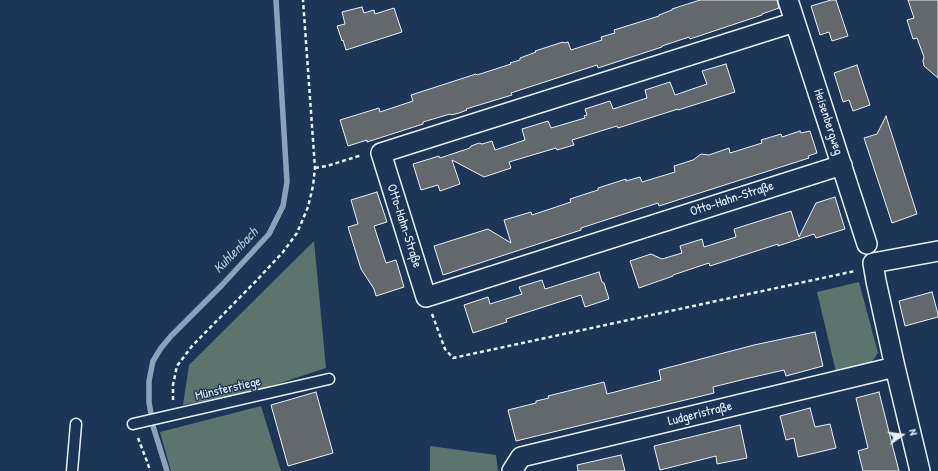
<!DOCTYPE html>
<html>
<head>
<meta charset="utf-8">
<style>
	body { margin:0 }
	#map { position:relative; width:938px; height:471px; overflow:hidden; background:#1d3557; font-family:"Patrick Hand",sans-serif }
	canvas { display:block }
	.north { position:absolute; left:882px; top:415px; width:40px; height:40px; -webkit-text-stroke:3px #1d3557; paint-order:stroke; rotate:76deg; font-size:11px; font-weight:700; line-height:16px; text-align:center; color:#e8f1f8 }
	.north::after { content:''; display:block; margin:auto; width:14px; height:18px; background:#e8f1f8; clip-path:polygon(50% 0,100% 100%,50% 72%,0 100%) }
</style>
</head>
<body>
<div id="map">
<canvas width="938" height="471"></canvas>
<div class="north">N</div>
</div>
<script>
const context = document.querySelector('canvas').getContext('2d');
context.lineJoin = 'round';
function paint(path, color) { context.fillStyle = color; context.fill(path, 'evenodd'); }
const toPath = rows => new Path2D(rows.map(r => 'M' + r).join(''));
function stroke(path, color, width, dash) { context.strokeStyle = color; context.lineWidth = width; context.lineCap = dash ? 'butt' : 'round'; context.setLineDash(dash || []); context.stroke(path); }
function label(font, color, halo, rows, align = 'center') {
  context.font = font + ' "Patrick Hand",sans-serif'; context.lineWidth = 3; context.setLineDash([]); context.textBaseline = 'middle'; context.strokeStyle = halo; context.fillStyle = color; for (const [text, x, y, turn = 0] of rows) {
    context.save(); context.translate(x, y); context.rotate((+turn || 0) * Math.PI / 180); context.textAlign = isNaN(turn) ? turn : align; if (halo) context.strokeText(text, 0, 0); context.fillText(text, 0, 0); context.restore();
  }
}
const green = toPath([
	[314,241,326,368,256,391,183,405,189,365],
	[859,282,878,353,871,363,836,372,817,292],
	[261,406,281,471,171,471,160,432],
	[430,446,496,455,498,471,430,471]
]);
const stream = toPath([
	[167,471,153,426,149,402,149,381,153,361,161,348,171,336,222,285,269,234,283,206,287,182,276,0]
]);
const building = toPath([
	[700,0,777,0,779,8,762,14,762,15,690,39,689,37,662,46,662,47,598,68,597,65,520,90,511,93,512,95,466,109,467,110,459,113,451,115,450,114,423,122,423,124,367,142,367,140,348,146,340,120,379,108,380,112,413,101,411,95,476,74,477,75,511,64,510,63,520,60,520,58,536,52,535,51,563,42,564,43,568,42,571,50,602,40,601,37,615,33,614,30,659,16,659,15,672,10,672,9,700,0],
	[831,0,836,0,848,36,832,41,829,32,820,35,811,6,831,0],
	[908,0,938,0,938,78,924,66,923,61,924,57,917,38,913,39,907,20,914,18,908,0],
	[362,7,364,13,374,10,375,14,394,8,402,32,346,50,343,40,342,41,337,26,345,24,342,12,362,7],
	[726,64,735,92,678,110,678,109,618,128,617,126,572,140,574,145,557,150,556,148,509,162,511,168,484,177,452,160,460,184,440,191,438,185,421,190,413,164,439,156,440,158,470,148,471,146,479,143,482,144,492,141,495,150,525,140,522,129,548,121,551,128,585,118,584,116,587,115,585,109,610,101,613,109,647,98,645,90,670,82,675,95,707,84,702,71,726,64],
	[857,65,870,105,853,111,849,100,843,102,834,73,857,65],
	[886,116,917,214,892,223,864,138,877,134,886,116],
	[800,131,801,133,810,131,817,153,808,156,809,158,659,206,658,203,581,228,581,230,443,275,434,246,488,229,511,243,504,220,531,212,532,215,571,202,570,199,598,190,598,188,626,179,626,181,640,177,642,182,675,172,674,166,693,160,701,154,709,155,729,148,730,153,762,143,761,140,781,134,782,137,800,131],
	[377,192,387,222,374,226,386,263,396,260,404,287,376,296,374,289,361,269,348,227,358,224,351,200,377,192],
	[835,197,845,229,816,238,814,234,778,246,778,244,710,266,709,263,673,275,673,276,639,288,630,261,651,254,662,259,682,253,680,246,702,239,704,247,736,237,734,229,791,211,799,237,816,203,835,197],
	[599,272,602,282,604,283,609,299,585,307,581,295,506,319,507,322,473,333,464,305,488,297,490,304,522,294,519,287,542,280,545,289,599,272],
	[932,292,938,314,938,317,905,326,899,301,932,292],
	[815,332,823,366,786,376,784,370,745,379,713,387,714,393,516,441,508,410,536,403,536,401,549,398,548,396,604,382,607,394,661,380,659,370,754,345,815,332],
	[316,392,333,453,288,466,271,405,316,392],
	[879,392,892,444,899,471,863,471,858,451,868,448,856,398,879,392],
	[810,408,815,427,830,424,836,448,798,457,794,438,786,440,780,416,810,408],
	[740,425,747,458,717,464,716,456,660,470,654,446,740,425],
	[621,455,625,471,578,471,577,465,621,455]
]);
const path = toPath([
	[315,168,327,166,362,155],
	[432,314,445,349,453,358,855,271],
	[173,400,173,385,177,366,192,346,256,281,283,252,297,233,308,207,313,186,315,168,303,0],
	[138,438,148,464,150,471]
]);
const service = toPath([
	[133,424,329,379],
	[72,471,76,424]
]);
const minor = toPath([
	[788,0,867,244],
	[795,22,381,153,426,297,842,165],
	[512,471,521,457,895,367],
	[920,471,895,367,876,281,873,263,938,251]
]);
const streetNames = [
	["Heisenbergweg",828,122,72],
	["Otto-Hahn-Straße",732,199,-18],
	["Otto-Hahn-Straße",404,226,72],
	["Münsterstiege",228,389,-13],
	["Ludgeristraße",700,414,-14]
];
const waterNames = [
	["Kuhlenbach",236,251,-46]
];
paint(green, '#5d736e');
stroke(stream, '#8da2b9', 5.5);
paint(building, '#63686d');
stroke(building, '#e8f1f8', 1);
stroke(service, '#e8f1f8', 13);
stroke(minor, '#e8f1f8', 22);
stroke(path, '#e8f1f8', 2.5, [4, 3]);
stroke(service, '#1d3557', 10);
stroke(minor, '#1d3557', 19);
label('13px', '#e8f1f8', '#1d3557', streetNames);
label('italic 14px', '#b3c3d3', '#1d3557', waterNames);
</script>
</body>
</html>
